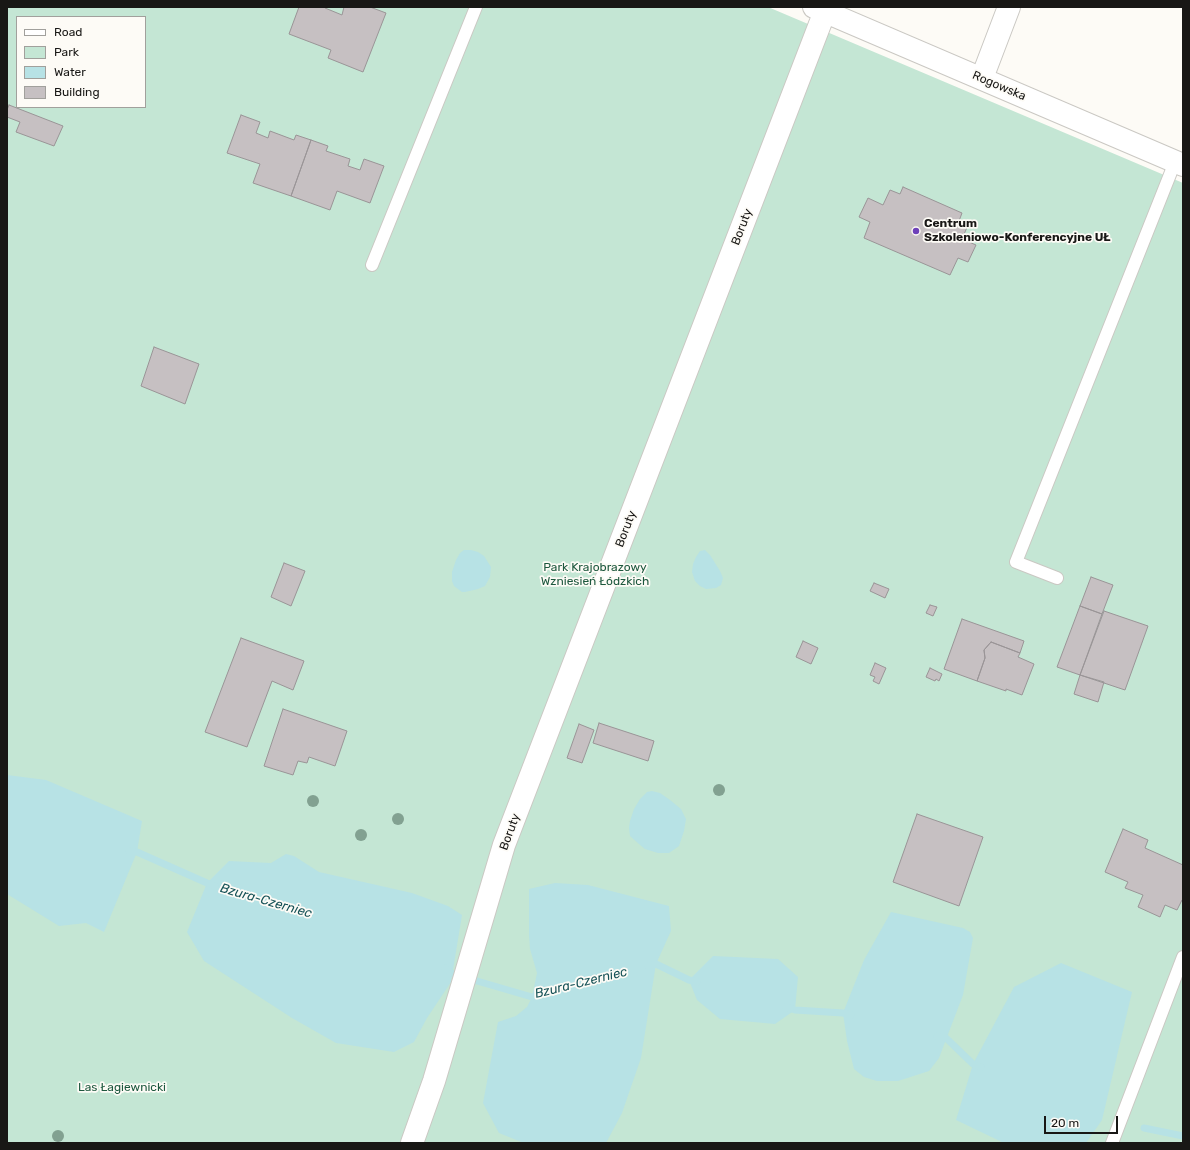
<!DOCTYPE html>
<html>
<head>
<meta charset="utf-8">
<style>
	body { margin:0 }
	#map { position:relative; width:1190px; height:1150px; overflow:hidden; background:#fdfbf6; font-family:Rubik,sans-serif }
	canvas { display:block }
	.frame { position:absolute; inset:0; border:8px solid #181715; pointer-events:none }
	.legend { position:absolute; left:16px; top:16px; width:130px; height:92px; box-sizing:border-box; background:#fdfbf6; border:1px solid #a1a09c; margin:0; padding:5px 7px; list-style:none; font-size:12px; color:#181715 }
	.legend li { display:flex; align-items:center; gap:8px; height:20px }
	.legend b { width:20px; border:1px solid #a1a09c }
	.scale { position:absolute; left:1044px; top:1116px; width:74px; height:18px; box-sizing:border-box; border:2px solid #181715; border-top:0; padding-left:5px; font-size:12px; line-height:14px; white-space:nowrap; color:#181715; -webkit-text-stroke:3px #fdfbf6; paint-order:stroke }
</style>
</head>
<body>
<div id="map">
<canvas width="1190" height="1150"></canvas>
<div class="frame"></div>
<ul class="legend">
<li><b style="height:5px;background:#fff"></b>Road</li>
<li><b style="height:11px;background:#c4e6d4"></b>Park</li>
<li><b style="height:11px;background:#b7e2e5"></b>Water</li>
<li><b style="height:11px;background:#c6c0c2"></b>Building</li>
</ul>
<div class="scale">20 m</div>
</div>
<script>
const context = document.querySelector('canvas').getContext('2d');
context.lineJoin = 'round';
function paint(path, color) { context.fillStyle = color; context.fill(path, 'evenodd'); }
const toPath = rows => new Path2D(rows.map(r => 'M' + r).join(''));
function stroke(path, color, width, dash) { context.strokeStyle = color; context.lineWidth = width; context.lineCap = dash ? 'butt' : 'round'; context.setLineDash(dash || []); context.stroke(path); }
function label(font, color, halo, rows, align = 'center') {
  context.font = font + ' Rubik,sans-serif'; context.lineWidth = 3.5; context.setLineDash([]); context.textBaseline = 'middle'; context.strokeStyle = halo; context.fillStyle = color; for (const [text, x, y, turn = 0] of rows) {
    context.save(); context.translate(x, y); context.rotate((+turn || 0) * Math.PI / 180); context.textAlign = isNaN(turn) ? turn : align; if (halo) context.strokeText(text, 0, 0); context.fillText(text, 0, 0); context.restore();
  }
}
const green = toPath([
	[7,7,768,7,1183,183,1183,1143,7,1143],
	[17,17,145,17,145,107,17,107]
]);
const water = toPath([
	[464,550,471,550,478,552,484,556,491,567,490,577,485,586,478,589,465,592,462,592,454,586,452,581,452,572,456,560,460,553],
	[705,550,710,555,720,571,723,578,721,585,716,588,706,589,700,586,695,581,692,572,693,564,696,557,700,551],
	[7,775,46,780,142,821,137,852,104,932,86,923,59,926,7,894],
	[652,791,660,793,670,800,681,809,686,819,684,831,679,846,669,853,658,853,645,849,639,844,630,836,629,828,630,821,634,809,640,799,647,792],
	[286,854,294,856,319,872,412,893,448,906,462,915,451,982,427,1018,414,1042,394,1052,336,1043,292,1018,204,961,187,932,207,883,229,861,271,863],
	[555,883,588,885,669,906,671,931,656,964,641,1058,622,1113,606,1143,524,1143,499,1133,483,1103,498,1022,516,1016,527,1007,532,997,537,973,530,949,529,934,529,889],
	[891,912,963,928,970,932,973,938,963,995,939,1058,929,1071,898,1081,877,1081,864,1077,854,1069,847,1041,843,1013,864,960],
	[713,956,778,959,798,977,795,1010,775,1024,720,1019,697,1000,689,980],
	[1061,963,1132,992,1102,1120,1086,1143,1004,1143,956,1120,973,1064,1014,987]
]);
const stream = toPath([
	[129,851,137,852,207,883,215,886],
	[648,966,656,964,689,980,697,982],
	[445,968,453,974,532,997,541,995],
	[786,1007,795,1010,843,1013,851,1015],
	[937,1036,946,1038,973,1064,981,1067],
	[1144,1128,1183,1136]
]);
const building = toPath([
	[299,7,325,7,325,8,342,15,344,7,370,7,386,13,363,72,328,58,331,50,289,34,299,7],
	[9,105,63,126,54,146,16,132,20,122,7,117,7,110,9,105],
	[241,115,260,122,256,133,268,138,270,131,294,140,296,135,311,140,291,196,253,183,260,164,227,153,241,115],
	[311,140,328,146,326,151,350,159,348,166,360,170,364,159,384,166,370,203,337,191,330,210,291,196,311,140],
	[903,187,962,213,959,221,968,225,962,239,976,245,968,262,958,258,950,275,864,238,870,222,859,217,868,198,883,205,890,190,900,194,903,187],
	[154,347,199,364,185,404,141,386,154,347],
	[284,563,305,571,291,606,271,597,284,563],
	[1091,577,1113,585,1102,614,1080,606,1091,577],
	[874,583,889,589,885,598,870,591,874,583],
	[930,605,937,607,933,616,926,613,930,605],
	[1080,606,1102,614,1080,675,1057,667,1080,606],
	[1104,611,1148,626,1125,690,1080,675,1104,611],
	[962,619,1024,641,1020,653,991,642,984,650,985,658,977,681,944,669,962,619],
	[241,638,304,661,293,690,272,681,247,747,205,732,241,638],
	[803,641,818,648,811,664,796,657,803,641],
	[991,642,1020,653,1018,657,1034,664,1022,695,1006,689,1006,691,977,681,985,658,984,650,991,642],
	[875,663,886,668,879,684,873,681,875,677,870,675,875,663],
	[930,668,942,674,939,681,936,679,935,681,926,677,930,668],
	[1080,675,1104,682,1098,702,1074,694,1080,675],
	[283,709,347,731,335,766,309,757,307,763,298,761,293,775,264,766,283,709],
	[599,723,654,741,648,761,593,743,599,723],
	[579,724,594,730,582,763,567,758,579,724],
	[917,814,983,837,959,906,893,882,917,814],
	[1123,829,1148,840,1145,848,1183,865,1183,900,1182,900,1177,910,1165,905,1160,917,1138,907,1143,895,1125,888,1128,882,1105,872,1123,829]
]);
const lane = toPath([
	[372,265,476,7],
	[1057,578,1016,562,1175,162],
	[1112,1143,1183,957]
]);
const street = toPath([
	[814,7,1183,165],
	[982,78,1009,7],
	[412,1143,434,1081,504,845,825,11]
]);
const trees = [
	[719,790],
	[313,801],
	[398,819],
	[361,835],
	[58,1136]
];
const markers = [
	[916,231,4,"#6e41b9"]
];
const streetNames = [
	["Rogowska",999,86,23],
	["Boruty",742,227,-69],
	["Boruty",626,529,-69],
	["Boruty",510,832,-70]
];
const poiNames = [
	["Centrum",924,224],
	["Szkoleniowo-Konferencyjne UŁ",924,238]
];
const parkNames = [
	["Park Krajobrazowy",595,568],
	["Wzniesień Łódzkich",595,582],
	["Las Łagiewnicki",122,1088]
];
const waterNames = [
	["Bzura-Czerniec",266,901,16],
	["Bzura-Czerniec",581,983,-14]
];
paint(green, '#c4e6d4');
paint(water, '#b7e2e5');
stroke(stream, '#b7e2e5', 7);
paint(building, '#c6c0c2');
stroke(building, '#9a9597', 1);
stroke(lane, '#cac8c3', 14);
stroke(street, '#cac8c3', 24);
stroke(lane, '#fff', 12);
stroke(street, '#fff', 22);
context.fillStyle = '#82a191';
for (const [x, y] of trees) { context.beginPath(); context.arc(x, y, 6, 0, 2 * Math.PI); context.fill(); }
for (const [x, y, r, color] of markers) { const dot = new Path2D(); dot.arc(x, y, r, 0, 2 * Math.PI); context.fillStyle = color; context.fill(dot); stroke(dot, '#fdfbf6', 1.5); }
label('12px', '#181715', '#fdfbf6', streetNames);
label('bold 12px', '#181715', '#fdfbf6', poiNames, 'left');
label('12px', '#1d583e', '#fdfbf6', parkNames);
label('italic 13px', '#165257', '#fdfbf6', waterNames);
</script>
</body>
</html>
